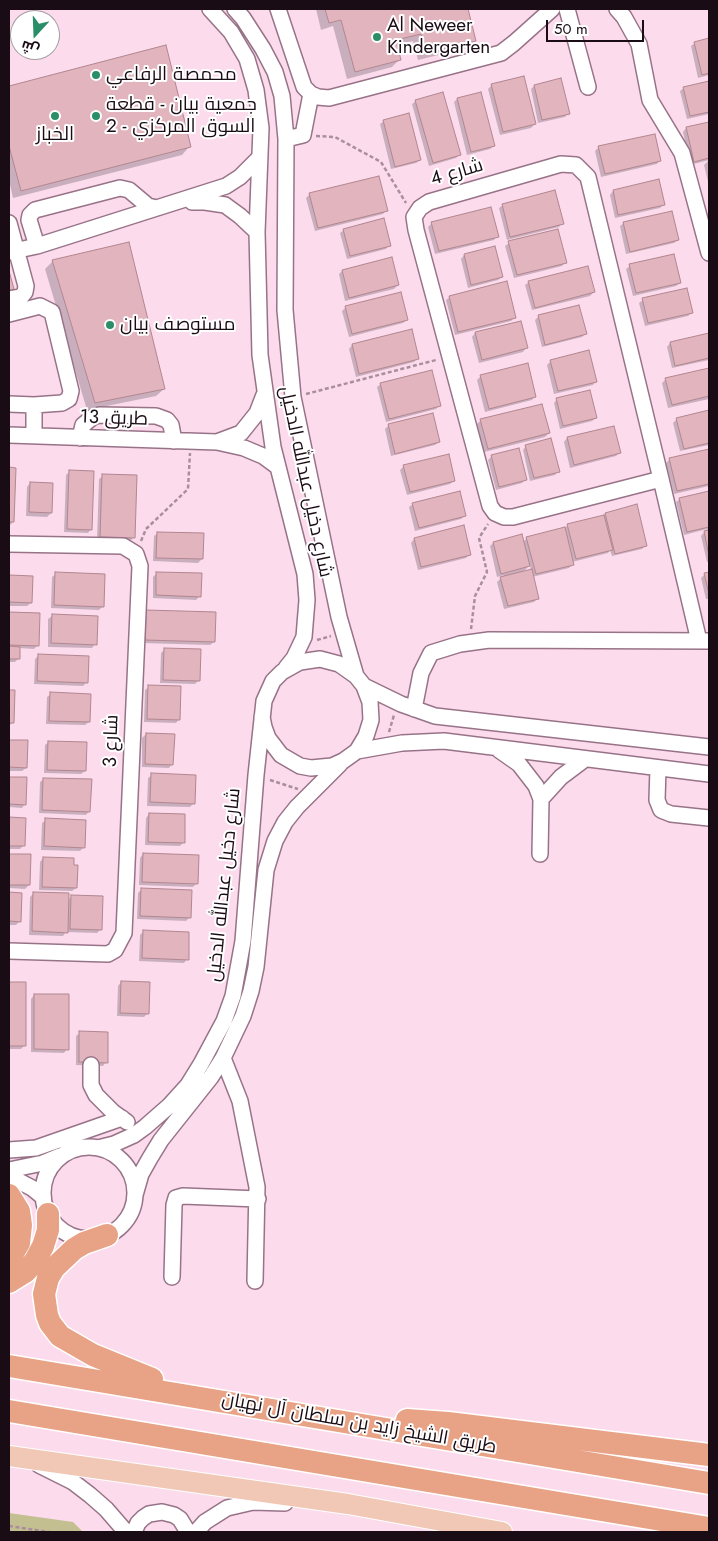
<!DOCTYPE html>
<html>
<head>
<meta charset="utf-8">
<style>
	body { margin:0 }
	#map { position:relative; width:718px; height:1541px; overflow:hidden; background:#fcdbed; font-family:Jost,Cairo,sans-serif }
	canvas { display:block }
	.frame { position:absolute; inset:0; border:10px solid #1a0c14; pointer-events:none }
	.north { position:absolute; left:10px; top:10px; width:50px; height:50px; box-sizing:border-box; background:#fff; border:1px solid #a39ea1; border-radius:50%; rotate:200deg; font-size:14px; font-weight:700; line-height:20px; text-align:center; color:#1a0c14 }
	.north::after { content:''; display:block; margin:auto; width:18px; height:22px; background:#2a8e68; clip-path:polygon(50% 0,100% 100%,50% 72%,0 100%) }
	.scale { position:absolute; left:546px; top:20px; width:98px; height:22px; box-sizing:border-box; border:2px solid #1a0c14; border-top:0; padding-left:6px; font-size:15px; line-height:18px; white-space:nowrap; color:#1a0c14; -webkit-text-stroke:4px #fff; paint-order:stroke }
</style>
</head>
<body>
<div id="map">
<canvas width="718" height="1541"></canvas>
<div class="frame"></div>
<div class="north">ش</div>
<div class="scale">50 m</div>
</div>
<script>
const context = document.querySelector('canvas').getContext('2d');
context.lineJoin = 'round';
function paint(path, color) { context.fillStyle = color; context.fill(path, 'evenodd'); }
const toPath = rows => new Path2D(rows.map(r => 'M' + r).join(''));
function stroke(path, color, width, dash) { context.strokeStyle = color; context.lineWidth = width; context.lineCap = dash ? 'butt' : 'round'; context.setLineDash(dash || []); context.stroke(path); }
function label(font, color, halo, rows, align = 'center') {
  context.font = font + ' Jost,Cairo,sans-serif'; context.lineWidth = 4; context.setLineDash([]); context.textBaseline = 'middle'; context.strokeStyle = halo; context.fillStyle = color; for (const [text, x, y, turn = 0] of rows) {
    context.save(); context.translate(x, y); context.rotate((+turn || 0) * Math.PI / 180); context.textAlign = isNaN(turn) ? turn : align; if (halo) context.strokeText(text, 0, 0); context.fillText(text, 0, 0); context.restore();
  }
}
const green = toPath([
	[9,1513,73,1522,83,1532,9,1532]
]);
const shadow = toPath([
	[316,9,467,9,475,40,467,48,418,60,413,41,396,45,400,59,392,67,347,79,333,26,321,30],
	[709,40,709,75,698,78,691,46,695,43],
	[165,47,189,147,182,155,13,198,9,180,9,87],
	[561,80,568,113,565,117,538,123,531,89,534,86],
	[709,82,709,114,687,119,680,91,684,88],
	[492,85,535,124,531,128,500,135,488,89],
	[457,99,494,146,490,149,467,155,454,102],
	[416,101,459,155,456,158,429,166,412,104],
	[384,121,420,160,416,163,391,169,380,124],
	[709,123,709,160,690,165,683,132,686,128],
	[599,147,660,160,657,164,601,177,595,151],
	[709,160,709,186,704,165],
	[658,181,664,204,660,208,615,218,610,195,613,191],
	[310,194,386,210,383,214,315,231,306,198],
	[503,205,562,223,559,227,507,240,499,208],
	[432,223,497,236,494,240,435,254,428,227],
	[624,223,678,240,674,243,626,254,620,226],
	[344,230,389,245,386,249,347,259,340,233],
	[509,243,565,262,562,266,514,278,505,246],
	[464,255,502,277,498,280,468,288,461,259],
	[53,261,164,389,156,396,87,410,45,269],
	[630,266,680,283,676,286,633,296,626,269],
	[342,271,398,285,394,289,345,301,339,274],
	[529,282,594,292,590,296,532,310,525,285],
	[450,297,515,317,511,321,455,335,446,300],
	[643,300,691,313,688,316,645,326,639,303],
	[346,307,407,320,403,323,349,337,342,311],
	[539,316,585,334,582,337,542,347,535,320],
	[475,333,526,348,523,352,479,363,472,337],
	[708,335,709,360,672,368,667,347,670,343],
	[352,345,418,358,414,362,356,377,349,349],
	[589,352,596,381,593,385,554,394,547,365,550,362],
	[709,369,709,399,668,408,662,383,666,379],
	[481,376,535,396,532,400,485,412,477,380],
	[381,384,440,405,436,409,386,422,377,387],
	[557,399,596,418,592,421,560,429,554,403],
	[709,412,709,445,680,451,673,423,677,419],
	[432,415,439,442,435,445,391,456,385,429,388,426],
	[481,420,549,433,545,437,484,452,477,424],
	[613,427,619,453,616,456,570,468,564,442,567,438],
	[526,446,558,471,555,475,530,481,523,450],
	[709,450,709,486,674,494,666,463,670,459],
	[492,456,525,480,522,483,496,490,488,460],
	[404,466,454,481,450,484,407,495,400,470],
	[9,469,15,469,13,522,10,525],
	[69,472,91,529,88,533,64,532,66,475],
	[103,476,133,538,130,541,97,540,99,479],
	[30,483,52,484,51,513,47,517,26,516,27,487],
	[709,492,709,561,707,562,701,536,707,529,684,535,676,502,680,499],
	[413,504,465,516,461,519,415,531,409,507],
	[605,514,646,545,642,549,612,556,610,550,608,553,572,562,573,564,569,568,532,577,538,598,534,602,504,609,497,582,504,575,497,577,490,546,493,543,523,542,527,538,564,529,568,525,603,516],
	[530,565,531,571,522,573],
	[463,527,470,554,466,558,418,570,411,543,414,539],
	[158,533,202,559,198,563,153,561,154,536],
	[157,573,200,596,196,600,153,598,153,577],
	[56,574,103,606,99,610,51,608,52,577],
	[705,574,709,574,709,599,706,599,701,578],
	[9,576,32,577,31,603,27,606,9,606],
	[147,611,214,642,210,645,142,643,143,615],
	[9,613,39,614,38,645,34,649,19,648,19,658,15,662,9,662],
	[52,616,95,644,92,648,48,647,48,619],
	[165,649,199,680,195,684,160,683,161,653],
	[38,656,87,682,83,686,34,684,35,659],
	[149,687,179,719,176,723,144,722,145,690],
	[9,692,14,692,13,722,9,726],
	[51,694,89,722,85,725,46,724,47,697],
	[146,734,172,764,169,768,142,767,142,738],
	[9,741,27,742,26,768,22,771,9,771],
	[49,742,85,771,81,774,44,773,45,745],
	[152,775,194,803,190,807,147,806,148,778],
	[9,778,26,779,25,804,22,808,9,807],
	[44,779,89,811,86,815,39,813,40,782],
	[149,814,183,843,180,846,145,845,146,818],
	[9,818,24,819,23,846,20,849,9,849],
	[46,820,84,847,80,851,41,850,42,823],
	[143,854,197,883,193,887,139,885,140,858],
	[9,855,30,856,29,885,25,889,9,888],
	[43,858,76,888,72,891,39,890,40,862],
	[142,889,190,917,186,921,137,919,138,893],
	[9,893,20,894,20,921,16,925,9,925],
	[34,893,68,900,72,896,100,930,97,933,66,932,63,936,29,935,30,897],
	[143,932,187,959,184,963,139,961,140,935],
	[121,982,148,1013,144,1017,117,1016,118,986],
	[9,983,25,983,25,1045,21,1049,9,1049],
	[34,995,67,1049,64,1053,31,1052,31,999],
	[80,1033,106,1062,103,1066,76,1065,76,1036]
]);
const building = toPath([
	[325,9,468,9,476,41,426,54,421,34,396,40,401,60,355,72,341,20,329,23,325,9],
	[709,38,709,73,702,75,694,42,709,38],
	[166,45,191,147,21,191,9,146,9,86,166,45],
	[524,76,536,124,503,132,491,84,524,76],
	[561,78,570,114,542,120,534,85,561,78],
	[709,81,709,112,690,116,683,87,709,81],
	[443,92,461,155,433,163,415,100,443,92],
	[481,92,495,146,471,152,457,98,481,92],
	[409,113,421,160,395,167,383,120,409,113],
	[709,122,709,158,694,162,686,127,709,122],
	[655,134,661,161,605,174,598,146,655,134],
	[379,176,388,211,318,228,309,193,379,176],
	[659,179,665,205,618,215,613,190,659,179],
	[555,190,564,224,510,237,502,204,555,190],
	[491,207,499,237,439,251,431,222,491,207],
	[672,211,679,240,630,252,623,222,672,211],
	[384,218,391,246,350,256,343,229,384,218],
	[558,229,567,263,517,275,508,241,558,229],
	[129,242,165,389,95,403,52,260,129,242],
	[495,246,503,277,471,285,464,254,495,246],
	[674,254,681,283,636,293,629,264,674,254],
	[392,257,399,285,349,298,342,270,392,257],
	[588,266,595,292,535,308,528,281,588,266],
	[9,271,14,289,9,291,9,271],
	[507,281,516,318,458,332,449,296,507,281],
	[687,288,693,313,648,323,642,298,687,288],
	[401,292,408,320,352,334,345,306,401,292],
	[579,305,587,334,545,345,538,315,579,305],
	[521,321,528,348,482,360,475,332,521,321],
	[412,329,419,359,359,374,352,344,412,329],
	[709,333,709,358,675,366,670,342,709,333],
	[589,350,597,382,558,391,550,360,589,350],
	[528,363,536,397,489,409,480,375,528,363],
	[709,368,709,396,672,405,665,378,709,368],
	[432,370,441,406,389,419,380,383,432,370],
	[590,390,597,418,563,426,556,398,590,390],
	[542,404,550,433,488,449,480,419,542,404],
	[709,410,709,443,684,449,676,418,709,410],
	[433,413,440,442,395,454,388,424,433,413],
	[614,426,621,453,574,465,567,437,614,426],
	[551,438,560,472,534,478,525,445,551,438],
	[519,448,527,480,499,487,491,455,519,448],
	[709,449,709,484,677,491,669,458,709,449],
	[449,454,455,481,410,492,403,465,449,454],
	[9,467,16,468,14,522,9,522,9,467],
	[69,470,94,471,92,530,67,529,69,470],
	[102,474,137,475,135,538,100,537,102,474],
	[30,482,53,483,52,513,29,512,30,482],
	[460,491,466,516,419,528,412,503,460,491],
	[709,491,709,527,687,532,679,498,709,491],
	[637,504,647,546,615,554,605,513,637,504],
	[604,515,613,550,576,559,567,524,604,515],
	[464,525,471,555,421,567,414,538,464,525],
	[565,527,574,565,536,574,526,537,565,527],
	[709,530,709,556,704,531,709,530],
	[157,532,204,533,203,559,156,558,157,532],
	[522,534,530,566,501,574,493,542,522,534],
	[532,569,539,599,508,606,500,577,532,569],
	[55,572,105,574,104,607,54,605,55,572],
	[156,572,202,573,201,597,156,595,156,572],
	[709,572,709,594,704,573,709,572],
	[9,575,33,576,32,603,9,602,9,575],
	[146,610,216,612,215,642,145,640,146,610],
	[9,612,40,613,39,646,9,645,9,612],
	[52,614,98,616,97,645,51,643,52,614],
	[9,646,20,647,20,659,9,659,9,646],
	[164,648,201,649,200,681,163,680,164,648],
	[38,654,89,656,88,683,37,681,38,654],
	[148,685,181,686,180,720,147,719,148,685],
	[9,690,15,690,14,723,9,723,9,690],
	[50,692,91,694,90,722,49,721,50,692],
	[146,733,175,734,173,765,145,764,146,733],
	[9,740,28,740,27,768,9,767,9,740],
	[48,741,87,742,86,771,47,770,48,741],
	[151,773,196,775,195,804,150,802,151,773],
	[9,777,27,777,26,805,9,804,9,777],
	[43,778,92,779,90,812,42,810,43,778],
	[149,813,185,814,185,843,148,842,149,813],
	[9,817,26,818,25,846,9,846,9,817],
	[45,818,86,820,85,848,44,846,45,818],
	[143,853,199,855,198,884,142,882,143,853],
	[9,854,31,854,30,885,9,885,9,854],
	[43,857,74,858,74,865,78,865,77,888,42,887,43,857],
	[141,888,192,890,191,918,140,916,141,888],
	[9,892,22,893,21,922,9,921,9,892],
	[33,892,69,893,68,933,32,931,33,892],
	[71,895,103,896,102,930,70,929,71,895],
	[143,930,189,932,189,960,142,958,143,930],
	[121,981,150,982,149,1014,120,1013,121,981],
	[9,982,26,982,26,1046,9,1046,9,982],
	[34,994,69,994,69,1050,34,1049,34,994],
	[79,1031,108,1032,108,1063,79,1062,79,1031]
]);
const path = toPath([
	[316,136,335,137,381,162,406,203],
	[306,394,436,360],
	[141,541,146,529,188,489,190,453],
	[471,629,475,596,487,572,479,538,488,524],
	[317,640,331,636],
	[389,732,394,715],
	[270,780,298,789],
	[9,1526,49,1532]
]);
const minor = toPath([
	[210,9,231,32,247,59,256,90,261,128,257,232,260,355,273,447,305,574,307,600,304,637,294,658,286,668],
	[235,9,243,18,263,49,275,72,282,96,286,139,285,310,293,397,339,617,356,676],
	[278,9,304,87,311,94,318,97,329,98,501,53,514,43,552,9],
	[567,9,588,87],
	[617,9,624,17,639,44,650,100,682,153,709,253],
	[286,139,303,135,311,94],
	[192,202,205,202,225,205,240,216,257,232],
	[9,223,26,286,25,292,21,297,9,299],
	[37,246,29,220,30,215,35,210,120,188,129,190,148,206,157,208],
	[9,252,37,246,226,186,240,177,260,157],
	[9,314,40,306,52,312,71,391,69,399,62,403,34,405,9,404],
	[9,435,217,442,244,448,263,456,278,467],
	[34,436,34,405],
	[80,438,83,425,93,417,99,415,156,416,167,420,171,425,174,441],
	[217,442,241,433,257,413,264,395],
	[661,479,513,517,504,517,495,513,490,506,416,230,414,217,420,208,429,202,561,164,576,165,588,177,661,479,699,641],
	[9,544,123,546,136,554,140,566,124,933,115,950,108,954,9,951],
	[364,686,401,704,435,716,709,747],
	[414,709,421,673,431,653,460,644,489,640,709,641],
	[499,750,519,764,536,786,541,799,540,854],
	[357,751,402,743,444,741,709,774],
	[658,768,657,800,661,810,671,814,709,818],
	[541,799,561,777,585,759],
	[223,1058,240,1101,257,1187,255,1281],
	[91,1065,91,1085,96,1095,113,1112,127,1122],
	'43 1193a46 46 0 1 1 92 0a46 46 0 1 1-92 0Z',
	[98,1148,114,1144,134,1135,145,1127,169,1106,188,1085,201,1064,224,1021,233,996,243,941,256,775,264,701,273,681,282,672,300,662,320,659,339,664,356,676,364,686,370,702,371,720,366,736,357,751,343,761,332,766,311,768,300,766,281,755,268,738,264,727,262,717],
	[9,1150,36,1148,122,1118],
	[9,1170,43,1163,60,1156],
	[9,1176,32,1188,43,1197],
	[135,1195,141,1174,150,1158,161,1140,211,1077,223,1058,243,1016,251,991,256,967,266,870,275,841,285,822,297,807,340,764],
	[172,1277,174,1205,176,1198,183,1196,258,1199],
	[39,1465,73,1482,90,1495,106,1509,126,1532],
	[134,1532,138,1523,143,1518,149,1514,162,1512,174,1515,180,1519,188,1532],
	[196,1532,205,1522,227,1508,253,1502,285,1503]
]);
const major = toPath([
	[9,1456,348,1504,502,1532]
]);
const highway = toPath([
	[9,1195,19,1211,21,1225,19,1243,9,1260],
	[107,1235,84,1243,74,1249,54,1268,48,1278,44,1294,47,1315,50,1323,60,1336,93,1355,152,1379],
	[9,1282,25,1272,35,1261,43,1246,48,1230,48,1214],
	[9,1366,709,1483],
	[9,1411,709,1528],
	[407,1420,448,1423,709,1455]
]);
const markers = [
	[377,37,5,"#2a8e68"],
	[96,75,5,"#2a8e68"],
	[55,116,5,"#2a8e68"],
	[96,116,5,"#2a8e68"],
	[110,325,5,"#2a8e68"]
];
const poiNames = [
	["Al Neweer",387,26],
	["Kindergarten",387,48],
	["محمصة الرفاعي",106,75],
	["جمعية بيان - قطعة",106,105],
	["2 - السوق المركزي",106,127],
	["الخباز",55,135,"center"],
	["مستوصف بيان",120,325]
];
const streetNames = [
	["شارع 4",457,173,-16],
	["طريق 13",114,419,2],
	["شارع دخيل عبدالله الدخيل",305,482,78],
	["شارع 3",112,741,-88],
	["شارع دخيل عبدالله الدخيل",225,885,-84],
	["طريق الشيخ زايد بن سلطان آل نهيان",359,1424,10]
];
paint(green, '#c3bf91');
paint(shadow, '#0003');
paint(building, '#e2b4be');
stroke(building, '#b1868f', 1);
stroke(minor, '#987388', 18);
stroke(major, '#fff', 22);
stroke(highway, '#fff', 25);
stroke(path, '#a98f9e', 2.5, [4, 2.5]);
stroke(minor, '#fff', 15);
stroke(major, '#f1c8b6', 20);
stroke(highway, '#e8a386', 22);
for (const [x, y, r, color] of markers) { const dot = new Path2D(); dot.arc(x, y, r, 0, 2 * Math.PI); context.fillStyle = color; context.fill(dot); stroke(dot, '#fff', 2); }
label('19px', '#1a0c14', '#fff', poiNames, 'left');
label('19px', '#1a0c14', '#fff', streetNames);
</script>
</body>
</html>
